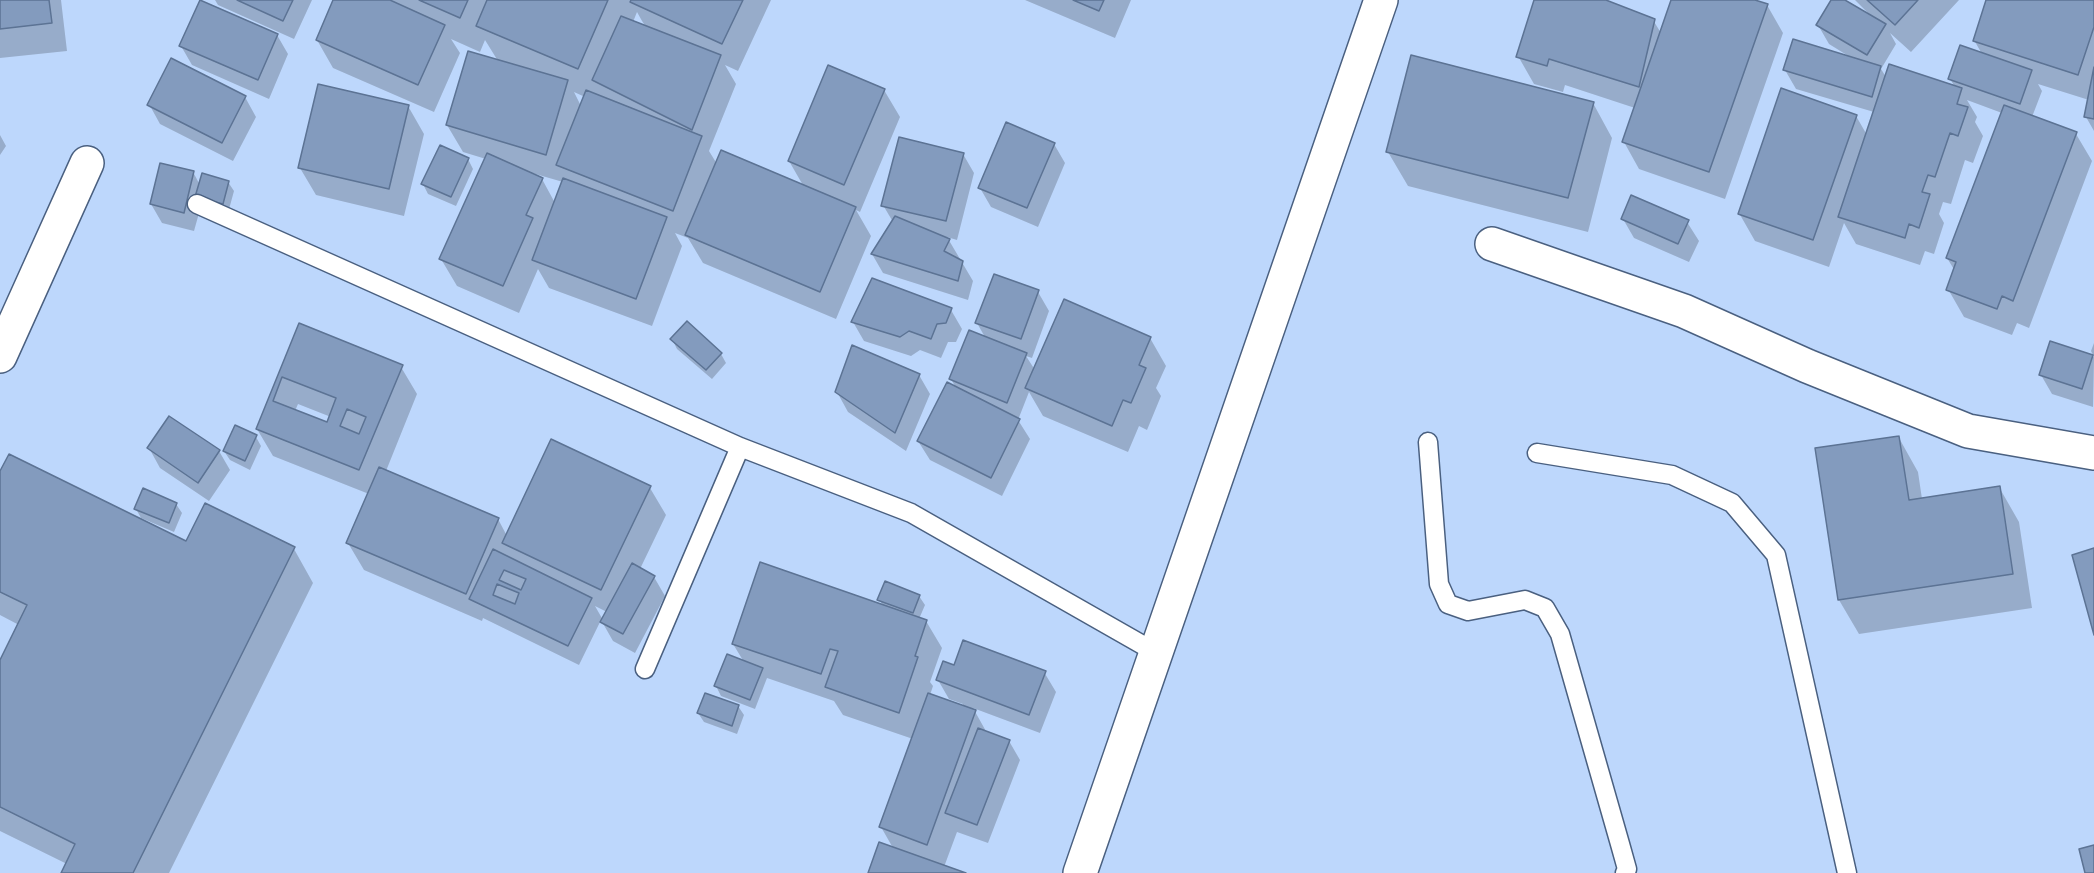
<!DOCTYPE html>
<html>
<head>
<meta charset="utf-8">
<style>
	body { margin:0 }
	canvas { display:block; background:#bdd7fc }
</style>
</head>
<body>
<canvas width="2094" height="873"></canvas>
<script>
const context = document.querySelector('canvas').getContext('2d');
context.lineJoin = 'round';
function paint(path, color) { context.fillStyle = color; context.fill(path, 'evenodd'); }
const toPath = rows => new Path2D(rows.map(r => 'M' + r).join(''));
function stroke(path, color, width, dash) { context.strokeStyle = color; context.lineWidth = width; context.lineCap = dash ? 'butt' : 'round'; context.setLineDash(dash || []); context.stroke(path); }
const shadow = toPath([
	[0,0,61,0,67,51,0,58],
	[215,0,312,0,294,39,218,5],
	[335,0,771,0,738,71,725,65,736,84,709,151,717,164,804,187,789,161,884,90,900,117,860,212,856,210,871,236,836,319,703,263,688,238,675,233,682,246,652,326,549,288,538,269,519,313,457,286,441,259,486,159,463,152,447,125,498,61,485,40,480,52,451,39,460,53,434,112,333,68,317,40],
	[637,12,642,21,646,27,633,22],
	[574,92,585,97,581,106],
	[532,173,563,182,555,203,542,179,531,175],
	[1025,0,1131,0,1115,38],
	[1536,0,1602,0,1653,20,1661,33,1672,0,1751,0,1767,5,1783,33,1725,199,1639,169,1624,142,1635,108,1565,85,1563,92,1534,84,1518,56],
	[1833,0,1842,0,1872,17,1855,0,1959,0,1911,52,1890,33,1896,44,1881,69,1886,77,1955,87,1950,79,1982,54,1974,40,1987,0,2094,0,2094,131,2086,117,2089,100,2038,84,2042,91,2032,117,2076,134,2092,161,2029,328,2017,323,2012,335,1964,317,1948,289,1955,271,1947,258,2002,113,1967,100,1977,117,1975,122,1983,136,1973,163,1965,160,1951,204,1943,202,1939,214,1944,223,1934,254,1925,251,1920,265,1856,244,1844,223,1829,267,1755,241,1739,213,1856,116,1867,135,1874,112,1796,89,1785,70,1850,57,1829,44,1818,25],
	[277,35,288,54,269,99,192,65,181,46],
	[245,97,256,117,233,161,160,124,149,104],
	[1593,103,1612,138,1588,232,1408,186,1388,152],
	[408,106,424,134,404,216,316,195,300,168],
	[0,135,6,146,0,155],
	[1054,144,1065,163,1038,227,991,207,980,188],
	[963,154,974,173,957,240,947,237,973,281,968,300,883,273,872,254,893,222,883,205],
	[468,159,473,169,456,206,428,194,423,184],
	[193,172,200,185,228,182,234,191,228,213,201,206,194,231,162,223,151,204],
	[1623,219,1687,222,1699,241,1689,262,1634,238],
	[1038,292,1049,311,1032,358,1026,356,1035,370,1150,338,1166,366,1156,388,1161,396,1147,430,1139,426,1128,452,1043,416,1029,392,1018,420,1030,439,1002,496,930,460,918,441,956,388,951,379,986,339,977,323],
	[951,310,962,329,956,342,948,342,941,358,920,350,911,356,864,341,853,322],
	[299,325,401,367,417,394,386,471,498,519,507,536,650,488,666,515,640,569,654,577,665,596,635,653,613,641,601,620,579,665,483,618,482,621,364,570,348,543,369,494,273,456,257,429],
	[298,404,331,417,328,424,295,411],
	[595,606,607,612,603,620],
	[672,339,721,354,726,363,712,379,677,349],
	[2051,343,2094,357,2093,407,2052,394,2041,375],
	[2094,343,2094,357,2091,351],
	[919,375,930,394,906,451,848,412,837,392],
	[256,437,261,446,250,470,230,460,224,451],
	[1899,438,1918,472,1922,499,1999,487,2019,522,2032,608,1859,634,1839,600,1817,450],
	[149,448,219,451,230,470,209,501,160,468],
	[0,474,187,543,294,549,313,583,169,873,62,873,67,864,0,831,0,664,19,625,0,615],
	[176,504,182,513,174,532,141,518,136,509],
	[919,596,925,605,919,619,926,621,942,648,930,682,933,686,930,695,962,707,963,704,949,699,938,680,955,667,1044,672,1056,692,1040,733,973,708,987,733,1009,741,1020,760,988,843,957,832,944,867,962,873,869,873,893,848,881,827,913,739,843,715,834,701,767,678,755,709,721,696,716,686,744,662,733,644,883,606,879,599],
	[738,706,744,715,737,734,704,722,698,713]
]);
const building = toPath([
	[0,0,49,0,52,23,0,29,0,0],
	[200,0,278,34,258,80,179,46,200,0],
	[237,0,293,0,283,21,237,0],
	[333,0,390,0,445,25,418,85,316,40,333,0],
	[419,0,468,0,460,18,419,0],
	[487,0,608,0,578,69,476,26,487,0],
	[631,0,743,0,722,44,630,2,631,0],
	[1073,0,1104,0,1099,11,1073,0],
	[1534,0,1606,0,1655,19,1639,87,1549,59,1547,66,1516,57,1534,0],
	[1671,0,1755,0,1768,4,1709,172,1622,142,1671,0],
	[1831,0,1845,0,1886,24,1867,55,1816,25,1831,0],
	[1867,0,1918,0,1895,25,1867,0],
	[1986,0,2094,0,2094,27,2078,75,1973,41,1986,0],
	[621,16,721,55,692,130,592,80,621,16],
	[1793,39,1881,66,1872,97,1783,70,1793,39],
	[1960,45,2032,70,2020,104,1948,79,1960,45],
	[468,51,568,80,546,155,446,125,468,51],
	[1411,55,1594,102,1568,198,1386,152,1411,55],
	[171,58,246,96,222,143,147,105,171,58],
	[1889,64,1962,88,1957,104,1968,107,1958,136,1950,133,1935,177,1928,175,1922,192,1930,194,1919,228,1909,224,1905,238,1838,217,1889,64],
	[828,65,885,89,844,185,788,161,828,65],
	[2094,67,2094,119,2084,117,2094,67],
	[318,84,409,105,389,189,298,168,318,84],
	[1781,88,1857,115,1813,240,1738,214,1781,88],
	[586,90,702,136,673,211,556,165,586,90],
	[2004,105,2077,132,2013,301,2002,296,1997,309,1946,290,1956,262,1946,258,2004,105],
	[1006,122,1055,143,1027,208,978,188,1006,122],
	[899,137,964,153,946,221,881,206,899,137],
	[440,145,469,158,451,197,421,184,440,145],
	[721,150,856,207,820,292,685,235,721,150],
	[487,153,543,178,526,215,533,218,503,286,439,259,487,153],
	[160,163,194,171,184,213,150,204,160,163],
	[202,173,229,181,223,204,195,197,202,173],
	[563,178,667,217,636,299,532,260,563,178],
	[1631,195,1689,220,1678,244,1621,219,1631,195],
	[895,216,950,239,944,251,963,261,958,281,871,254,895,216],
	[994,274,1039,290,1021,339,975,323,994,274],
	[872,278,952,308,946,323,937,324,931,339,909,331,900,337,851,322,872,278],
	[1064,299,1151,337,1139,365,1146,368,1131,403,1123,400,1112,426,1025,388,1064,299],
	[687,321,722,353,706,370,670,339,687,321],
	[299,323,403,365,359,470,256,429,299,323],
	[282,377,336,398,327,422,273,401,282,377],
	[347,409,366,417,359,434,340,426,347,409],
	[969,330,1027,353,1007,403,949,379,969,330],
	[2050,341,2093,355,2082,389,2039,375,2050,341],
	[852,345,920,374,895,433,835,392,852,345],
	[947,382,1020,419,991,478,917,441,947,382],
	[169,416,220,450,198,483,147,448,169,416],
	[235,425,257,435,245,461,223,451,235,425],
	[1899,436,1909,500,2000,486,2013,574,1838,600,1815,448,1899,436],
	[551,439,651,486,601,590,502,543,551,439],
	[9,454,186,541,205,503,295,547,133,873,61,873,75,844,0,807,0,660,27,605,0,592,0,471,9,454],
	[379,467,499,518,466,594,346,543,379,467],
	[143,488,177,503,169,523,134,509,143,488],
	[2094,548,2094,635,2072,555,2094,548],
	[493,549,592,598,568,646,469,599,493,549],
	[504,570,526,579,521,590,499,580,504,570],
	[497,584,519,593,515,604,493,595,497,584],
	[760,562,927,620,915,656,918,657,899,713,825,687,838,651,830,649,821,674,732,644,760,562],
	[632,563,655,576,623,634,600,622,632,563],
	[885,581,920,595,913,613,877,600,885,581],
	[963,640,1046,671,1029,715,936,680,943,661,954,665,963,640],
	[727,654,763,668,750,700,714,686,727,654],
	[705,693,739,705,732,726,697,713,705,693],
	[928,693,976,710,927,845,879,827,928,693],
	[978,728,1010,740,977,825,945,813,978,728],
	[879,842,966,873,868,873,879,842],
	[2094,845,2094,873,2085,873,2079,849,2094,845]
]);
const lane = toPath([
	[197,204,740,447,911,513,1155,652],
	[1428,442,1439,584,1448,604,1468,611,1525,600,1545,608,1560,634,1620,844,1627,869,1625,873],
	[1537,453,1672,475,1732,503,1776,555,1847,873],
	[645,669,740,447]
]);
const street = toPath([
	[1492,244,1684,311,1807,366,1968,431,2094,453],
	[0,356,87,163],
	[1080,873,1381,0]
]);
paint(shadow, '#0003');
paint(building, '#839bbe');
stroke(building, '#5c7394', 1.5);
stroke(lane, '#4a6080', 21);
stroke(street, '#4a6080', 36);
stroke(lane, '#fff', 18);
stroke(street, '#fff', 33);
</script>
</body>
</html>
